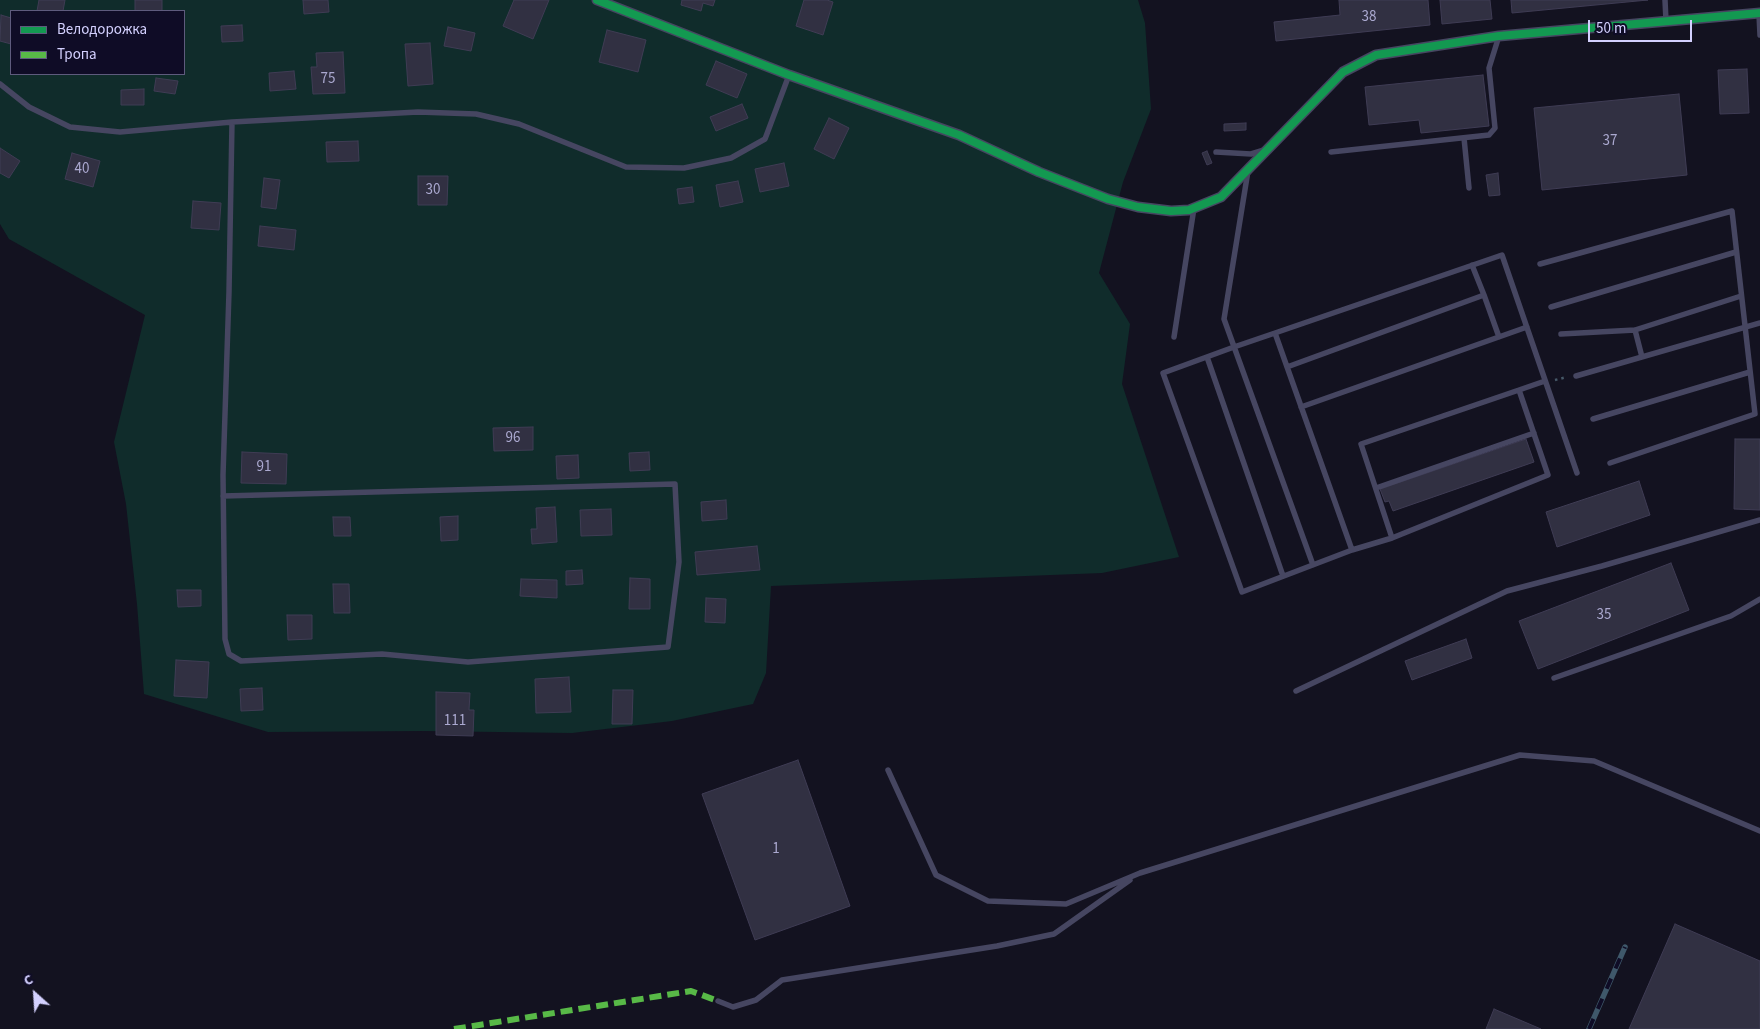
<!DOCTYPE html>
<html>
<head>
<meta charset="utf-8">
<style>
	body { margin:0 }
	#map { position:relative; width:1760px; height:1029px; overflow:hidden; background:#131220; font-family:"Source Sans 3",sans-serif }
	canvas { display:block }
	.legend { position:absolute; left:10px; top:10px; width:175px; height:65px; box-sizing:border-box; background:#0f0c26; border:1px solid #5e5b7d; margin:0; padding:6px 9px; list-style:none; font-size:15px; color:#d4d1ff }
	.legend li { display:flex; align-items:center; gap:10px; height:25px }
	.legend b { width:25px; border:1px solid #5e5b7d }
	.north { position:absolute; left:10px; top:969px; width:50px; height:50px; -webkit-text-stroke:4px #0f0c26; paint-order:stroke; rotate:334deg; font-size:14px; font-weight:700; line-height:20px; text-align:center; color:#d4d1ff }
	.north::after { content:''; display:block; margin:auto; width:18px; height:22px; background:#d4d1ff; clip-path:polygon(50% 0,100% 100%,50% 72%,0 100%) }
	.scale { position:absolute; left:1588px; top:20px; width:104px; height:22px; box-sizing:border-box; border:2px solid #d4d1ff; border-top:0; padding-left:6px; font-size:15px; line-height:18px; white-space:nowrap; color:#d4d1ff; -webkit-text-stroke:4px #0f0c26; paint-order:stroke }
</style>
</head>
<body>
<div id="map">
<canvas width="1760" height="1029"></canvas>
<ul class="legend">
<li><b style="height:6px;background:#139951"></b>Велодорожка</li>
<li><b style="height:6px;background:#58b947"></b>Тропа</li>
</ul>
<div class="north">С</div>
<div class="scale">50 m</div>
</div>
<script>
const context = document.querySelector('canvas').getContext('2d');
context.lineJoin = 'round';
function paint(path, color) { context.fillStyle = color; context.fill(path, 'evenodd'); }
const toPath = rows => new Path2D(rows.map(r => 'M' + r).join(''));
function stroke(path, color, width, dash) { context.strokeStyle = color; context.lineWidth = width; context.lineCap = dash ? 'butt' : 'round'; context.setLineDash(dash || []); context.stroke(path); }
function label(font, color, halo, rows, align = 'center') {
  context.font = font + ' "Source Sans 3",sans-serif'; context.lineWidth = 5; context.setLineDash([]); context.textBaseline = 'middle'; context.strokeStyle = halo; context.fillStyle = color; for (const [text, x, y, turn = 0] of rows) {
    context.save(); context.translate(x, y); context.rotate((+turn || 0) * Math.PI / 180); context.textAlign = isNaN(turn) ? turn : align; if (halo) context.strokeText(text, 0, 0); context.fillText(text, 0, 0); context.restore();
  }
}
const green = toPath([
	[0,0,1138,0,1145,23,1151,109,1123,182,1099,273,1130,324,1122,384,1179,557,1102,573,771,586,766,673,753,704,672,721,572,733,423,731,268,732,144,694,137,604,126,504,114,442,145,315,9,239,0,224],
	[11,11,184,11,184,74,11,74]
]);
const building = toPath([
	[39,0,65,0,63,11,37,11,39,0],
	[135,0,162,0,162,11,135,11,135,0],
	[303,0,328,0,329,12,304,14,303,0],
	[514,0,549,0,533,39,503,26,514,0],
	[682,0,715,0,713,6,703,3,701,11,681,5,682,0],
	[804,0,827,0,833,2,823,35,796,26,804,0],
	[1339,0,1428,0,1430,25,1276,41,1274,22,1340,15,1339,0],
	[1440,0,1490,0,1492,19,1442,24,1440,0],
	[1511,0,1648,0,1512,13,1511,0],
	[1,15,11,18,11,44,0,41,1,15],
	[242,25,243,41,222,42,221,26,242,25],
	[448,27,475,33,471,51,444,46,448,27],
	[607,30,646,40,638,72,599,62,607,30],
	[430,43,433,84,408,86,405,44,430,43],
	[343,52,345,93,313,94,311,67,317,67,316,53,343,52],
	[716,61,747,74,737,98,706,85,716,61],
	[1747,69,1749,113,1720,114,1718,70,1747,69],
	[294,71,296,89,270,91,269,73,294,71],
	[1483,75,1489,126,1421,133,1419,120,1369,125,1365,87,1483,75],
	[156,78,178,81,175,94,154,91,156,78],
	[144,89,144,105,121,105,121,90,144,89],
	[1679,94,1687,175,1542,190,1534,108,1679,94],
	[742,104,748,118,716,131,710,117,742,104],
	[829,118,849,128,834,159,814,149,829,118],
	[1246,123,1246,130,1224,131,1224,124,1246,123],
	[358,141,359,161,327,162,326,142,358,141],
	[0,148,20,161,9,178,0,173,0,148],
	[1207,151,1212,163,1207,165,1202,153,1207,151],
	[72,153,100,161,93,187,65,179,72,153],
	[784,163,789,186,760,192,755,169,784,163],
	[1498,173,1500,195,1489,196,1486,175,1498,173],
	[418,176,448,176,447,205,418,205,418,176],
	[264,178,280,180,276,209,261,207,264,178],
	[738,181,743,202,720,207,716,185,738,181],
	[692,187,694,202,679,204,677,189,692,187],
	[193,201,221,203,219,230,191,228,193,201],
	[260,226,296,230,294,250,258,246,260,226],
	[533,427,533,450,494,451,493,428,533,427],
	[1526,439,1534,462,1393,511,1389,501,1385,502,1380,489,1526,439],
	[1735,439,1760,439,1760,510,1734,509,1735,439],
	[242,452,287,454,286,484,241,483,242,452],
	[649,452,650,470,630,471,629,453,649,452],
	[578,455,579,478,557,479,556,456,578,455],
	[1639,481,1650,515,1557,547,1546,512,1639,481],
	[726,500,727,519,702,521,701,502,726,500],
	[555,507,557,542,532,544,531,529,537,529,536,508,555,507],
	[611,509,612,535,581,536,580,510,611,509],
	[458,516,458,540,441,541,440,517,458,516],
	[333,517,350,517,351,536,334,536,333,517],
	[757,546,760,570,697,575,695,552,757,546],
	[1671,563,1689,610,1538,669,1519,621,1671,563],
	[582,570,583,584,566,585,566,571,582,570],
	[630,578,650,579,650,609,629,609,630,578],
	[521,579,557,580,557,598,520,596,521,579],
	[333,584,349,584,350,613,334,613,333,584],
	[177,590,201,590,201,606,178,607,177,590],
	[706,598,726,599,725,623,705,622,706,598],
	[287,615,312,615,312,639,288,640,287,615],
	[1466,639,1472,658,1412,680,1405,661,1466,639],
	[176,660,209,662,207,698,174,696,176,660],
	[569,677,571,712,536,713,535,679,569,677],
	[262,688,263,710,241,711,240,689,262,688],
	[613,690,633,690,632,724,612,724,613,690],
	[436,692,470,693,469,710,474,710,473,736,436,735,436,692],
	[798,760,850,906,755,940,702,794,798,760],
	[1675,924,1760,961,1760,1029,1629,1029,1675,924],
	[1494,1009,1541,1029,1486,1029,1494,1009]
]);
const path = toPath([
	[1555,380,1567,377]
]);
const lane = toPath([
	[1665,0,1666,21],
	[1759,14,1760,35],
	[0,84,29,107,70,127,120,132,232,122,418,112,476,114,519,124,626,167,684,168,731,158,765,139,789,75],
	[1464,138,1469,188],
	[1216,152,1251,154,1264,150],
	[1331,152,1489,135,1495,128,1489,68,1499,36],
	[1248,171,1224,319,1313,565],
	[1540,264,1732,211,1755,414,1610,463],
	[1472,265,1484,295],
	[1551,307,1736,252],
	[1635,330,1642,357],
	[1275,333,1352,550,1242,592,1163,373,1234,347,1275,333,1502,255,1577,473],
	[1561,334,1635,330,1741,296],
	[1174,337,1194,208],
	[1207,357,1283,576],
	[1287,367,1484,295,1499,337],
	[1576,376,1760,323],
	[1519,390,1545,381],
	[1301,407,1527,327],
	[1593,419,1750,372],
	[1376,488,1534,433],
	[223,496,675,484,679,562,668,647,468,662,382,654,241,661,229,654,225,639,223,475,229,292,232,122],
	[1352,550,1392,538,1548,475,1519,390,1361,444,1392,538],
	[1554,678,1731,616,1760,599],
	[1296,691,1507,591,1602,566,1760,520],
	[888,770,936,875,988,901,1066,904,1140,873,1520,755,1594,761,1760,831],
	[718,1001,733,1007,756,1000,782,980,997,946,1054,934,1130,880]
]);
const street = toPath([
	[597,0,789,75,959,135,1039,172,1108,199,1138,207,1171,211,1189,210,1221,197,1343,72,1376,55,1499,36,1760,13]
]);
const rail = toPath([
	[1589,1029,1625,947]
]);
const quiet = toPath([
	[454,1029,691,991,718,1001]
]);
const cycleway = toPath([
	[597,0,789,75,959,135,1039,172,1108,199,1138,207,1171,211,1189,210,1221,197,1343,72,1376,55,1499,36,1760,13]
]);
const numberNames = [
	["38",1369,18],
	["75",328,80],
	["37",1610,142],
	["40",82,170],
	["30",433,191],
	["96",513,439],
	["91",264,468],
	["35",1604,616],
	["111",455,722],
	["1",776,850]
];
paint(green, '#102c2b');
paint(building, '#313042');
stroke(building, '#3f3c54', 1);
stroke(path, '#475968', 2.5, [2.5, 4]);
stroke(lane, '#464661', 5.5);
stroke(street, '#464661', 11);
stroke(rail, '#3f586a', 5.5);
stroke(rail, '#0f0c26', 4, [11]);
stroke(quiet, '#58b947', 6, [12, 6]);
stroke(cycleway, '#139951', 8);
label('15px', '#aba9d0', null, numberNames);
</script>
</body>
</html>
